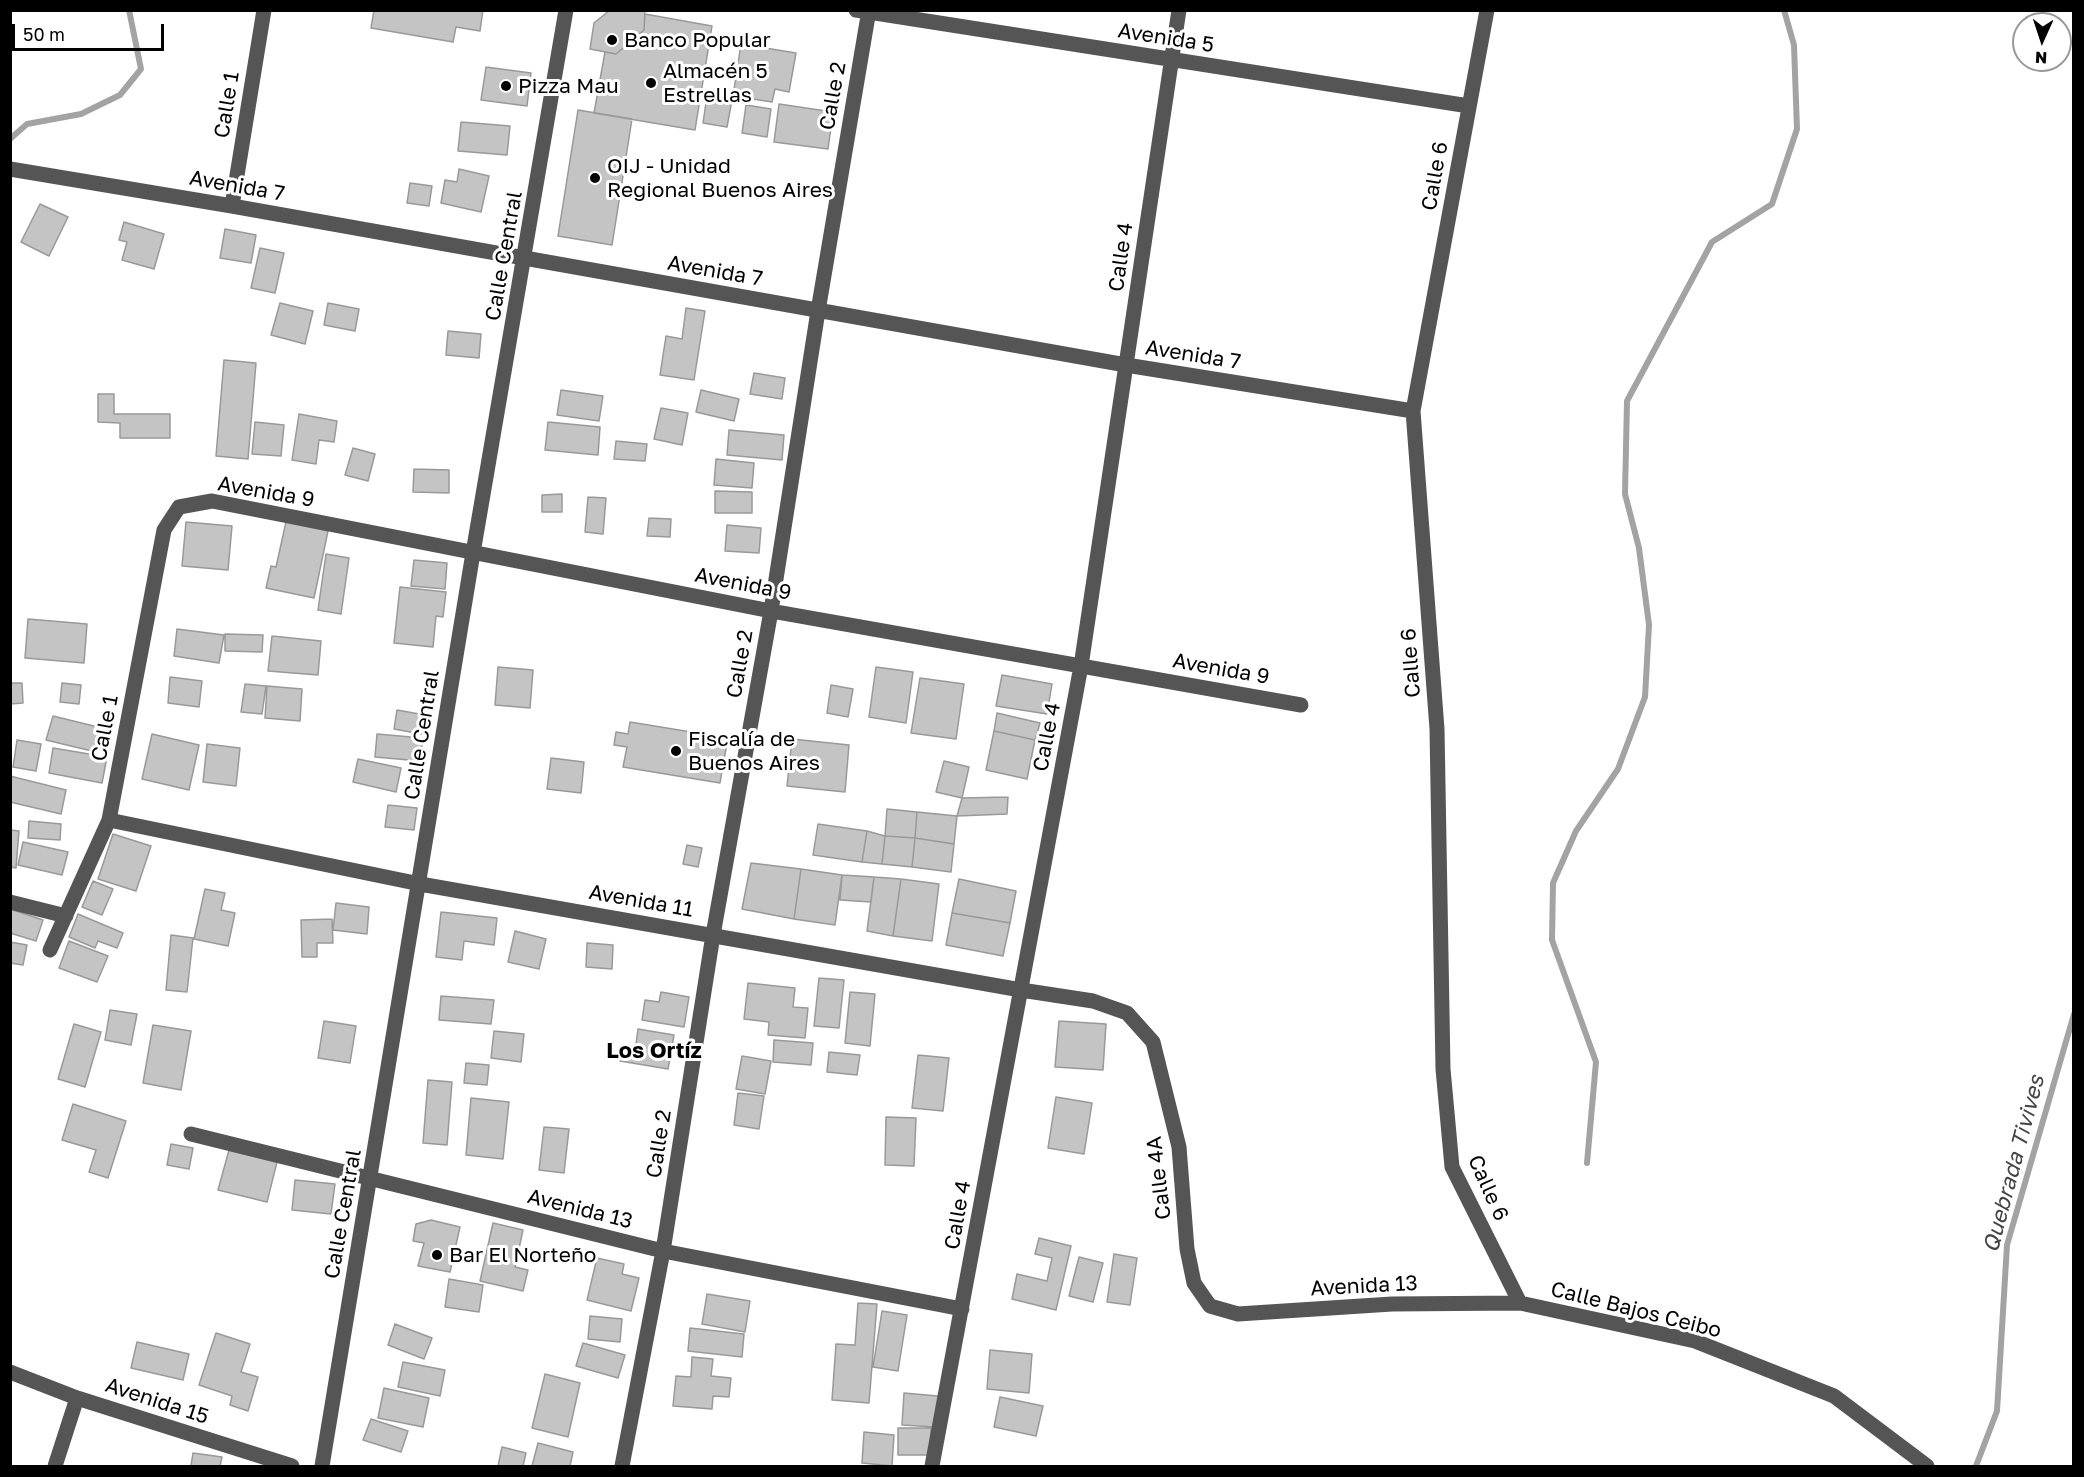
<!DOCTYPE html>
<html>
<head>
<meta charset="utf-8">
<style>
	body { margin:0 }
	#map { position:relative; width:2084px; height:1477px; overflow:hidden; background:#fff; font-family:"Golos Text",sans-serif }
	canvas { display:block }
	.frame { position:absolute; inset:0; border:12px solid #000; pointer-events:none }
	.north { position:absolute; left:2012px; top:12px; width:60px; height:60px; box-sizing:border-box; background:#fff; border:2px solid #999; border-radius:50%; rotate:183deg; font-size:16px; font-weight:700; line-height:24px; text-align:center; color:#000 }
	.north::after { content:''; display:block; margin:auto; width:21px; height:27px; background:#000; clip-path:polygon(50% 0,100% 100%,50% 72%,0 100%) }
	.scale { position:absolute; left:12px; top:24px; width:152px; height:27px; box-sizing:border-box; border:3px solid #000; border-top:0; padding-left:8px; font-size:18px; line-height:21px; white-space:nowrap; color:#000; -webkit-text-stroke:4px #fff; paint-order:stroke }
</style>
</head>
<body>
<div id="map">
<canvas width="2084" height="1477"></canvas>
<div class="frame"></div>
<div class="north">N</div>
<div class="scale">50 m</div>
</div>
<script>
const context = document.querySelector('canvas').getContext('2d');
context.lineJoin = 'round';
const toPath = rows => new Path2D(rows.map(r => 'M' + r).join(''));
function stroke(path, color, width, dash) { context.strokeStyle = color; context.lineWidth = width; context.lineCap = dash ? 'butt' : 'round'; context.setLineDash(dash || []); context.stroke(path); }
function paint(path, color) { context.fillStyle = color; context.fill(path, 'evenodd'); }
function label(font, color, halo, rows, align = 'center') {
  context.font = font + ' "Golos Text",sans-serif'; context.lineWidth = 6; context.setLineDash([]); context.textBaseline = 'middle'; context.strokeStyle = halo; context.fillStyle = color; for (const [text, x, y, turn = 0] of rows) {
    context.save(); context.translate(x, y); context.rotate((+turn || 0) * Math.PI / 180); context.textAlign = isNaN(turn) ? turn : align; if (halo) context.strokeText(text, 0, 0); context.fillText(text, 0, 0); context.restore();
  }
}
const stream = toPath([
	[10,139,27,124,81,114,120,95,141,69,129,10],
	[1587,1163,1596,1062,1552,940,1553,883,1576,831,1618,769,1645,697,1649,625,1639,548,1625,494,1627,401,1712,242,1772,204,1797,129,1794,45,1784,10],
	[1976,1466,1997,1411,2007,1245,2074,1014]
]);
const building = toPath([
	[374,10,483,10,480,31,456,27,453,42,371,28,374,10],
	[610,10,645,10,644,30,616,54,590,49,594,23,610,10],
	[645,14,712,26,695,130,594,113,605,52,616,54,644,30,645,14],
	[741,44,796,53,789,92,775,89,772,102,733,96,741,44],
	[486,67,531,73,527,106,481,100,486,67],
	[707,96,732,100,727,127,703,123,707,96],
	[779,104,833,112,828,149,774,142,779,104],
	[746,105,771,109,767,137,742,133,746,105],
	[578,110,632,119,612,245,558,236,578,110],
	[461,122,510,126,507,155,458,151,461,122],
	[459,169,489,176,481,212,441,203,445,180,457,182,459,169],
	[410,183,432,186,429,206,407,203,410,183],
	[40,204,68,217,49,256,21,242,40,204],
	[124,222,164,234,154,269,122,260,127,242,119,240,124,222],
	[225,229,256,235,251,263,220,258,225,229],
	[260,248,284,253,275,293,251,288,260,248],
	[280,303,313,311,305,344,271,335,280,303],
	[328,303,359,309,355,331,324,325,328,303],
	[686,308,705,311,694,380,660,375,666,336,682,339,686,308],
	[448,331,481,334,479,358,446,355,448,331],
	[224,360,256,363,248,459,216,456,224,360],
	[754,373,785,378,782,399,750,394,754,373],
	[561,390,603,396,599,421,557,415,561,390],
	[701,390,739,399,734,421,696,412,701,390],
	[98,394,114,394,114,414,170,414,170,438,120,438,120,423,98,422,98,394],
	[661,408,688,413,682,445,654,439,661,408],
	[299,414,337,421,334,442,319,440,316,464,292,460,299,414],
	[255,422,284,425,281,456,252,454,255,422],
	[548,422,600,427,598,455,545,450,548,422],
	[729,430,784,435,782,460,727,455,729,430],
	[616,441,647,444,645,461,614,459,616,441],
	[353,448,375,454,368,481,345,475,353,448],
	[716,459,754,463,752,488,714,485,716,459],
	[414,469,449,470,449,493,413,492,414,469],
	[715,491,752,492,752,513,715,513,715,491],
	[562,494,562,512,542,512,542,495,562,494],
	[588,497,606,498,603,534,585,532,588,497],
	[649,518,671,519,670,537,647,536,649,518],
	[186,522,232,526,228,570,182,566,186,522],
	[286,522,328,531,314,598,266,588,271,566,276,567,286,522],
	[727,525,761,528,759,553,725,551,727,525],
	[326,554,349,558,341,614,318,610,326,554],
	[414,560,447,563,445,589,411,586,414,560],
	[400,587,446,592,443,617,436,616,433,647,394,643,400,587],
	[28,619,87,624,84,663,25,658,28,619],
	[177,629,224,635,219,663,174,656,177,629],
	[225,634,263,635,262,652,225,651,225,634],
	[272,636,321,641,318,675,268,671,272,636],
	[498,667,533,670,530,708,495,705,498,667],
	[876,667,913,672,906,723,869,717,876,667],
	[1002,675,1052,684,1047,714,996,706,1002,675],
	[170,677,202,681,199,707,168,703,170,677],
	[920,678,964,684,956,739,911,733,920,678],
	[10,683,22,683,23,703,10,704,10,683],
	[62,683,81,685,79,704,60,702,62,683],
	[245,684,266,686,262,714,241,712,245,684],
	[831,685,853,689,848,717,827,713,831,685],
	[267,686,302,689,300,721,265,718,267,686],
	[397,710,425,715,421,734,394,729,397,710],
	[997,713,1040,723,1035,740,994,731,997,713],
	[53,716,102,728,96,752,46,740,53,716],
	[630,722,728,738,724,760,691,755,689,765,722,771,720,783,623,767,627,747,614,745,616,732,628,734,630,722],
	[994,731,1035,740,1027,779,986,770,994,731],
	[152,734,199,745,189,790,142,779,152,734],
	[377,734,423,738,420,761,375,757,377,734],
	[792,739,849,745,845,792,787,786,792,739],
	[17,740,41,744,36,771,13,767,17,740],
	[207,744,240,748,236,786,203,782,207,744],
	[53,748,107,757,102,783,49,773,53,748],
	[551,758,584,762,581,793,547,789,551,758],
	[358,759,401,768,396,792,353,782,358,759],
	[944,761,969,767,962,798,936,792,944,761],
	[10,776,66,790,61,814,10,802,10,776],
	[1008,797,1007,814,957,816,962,798,1008,797],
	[388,805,417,808,414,830,385,827,388,805],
	[887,809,917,812,915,838,885,836,887,809],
	[917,812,957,816,954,844,915,838,917,812],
	[29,821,61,824,60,840,28,838,29,821],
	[818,824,867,831,862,862,813,855,818,824],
	[10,830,19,831,16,868,10,867,10,830],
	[867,831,885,836,882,864,862,862,867,831],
	[113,834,151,846,136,891,98,879,113,834],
	[885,836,915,838,912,867,882,864,885,836],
	[915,838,954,844,951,872,912,867,915,838],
	[23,842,68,852,62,875,18,865,23,842],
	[687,845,702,848,698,867,683,864,687,845],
	[751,863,801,869,794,919,742,909,751,863],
	[801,869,842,875,835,925,794,919,801,869],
	[842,875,874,877,871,902,840,900,842,875],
	[874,877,901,879,893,936,867,931,874,877],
	[901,879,939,884,932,941,893,936,901,879],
	[959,879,1016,891,1010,923,952,913,959,879],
	[93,881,113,889,102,915,82,907,93,881],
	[205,889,225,893,221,910,235,913,228,946,194,939,205,889],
	[336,903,369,907,367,934,333,930,336,903],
	[10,909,43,920,36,941,10,933,10,909],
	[441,912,497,918,494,945,464,941,462,960,436,957,441,912],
	[952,913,1010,923,1003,956,946,945,952,913],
	[78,914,123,933,117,948,98,941,95,948,69,937,78,914],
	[332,919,333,943,317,943,317,957,302,957,301,920,332,919],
	[515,931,546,939,539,969,508,962,515,931],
	[171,935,193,938,187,992,166,990,171,935],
	[69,941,108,956,97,982,59,968,69,941],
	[10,942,27,945,23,965,10,963,10,942],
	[587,943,613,945,612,969,586,967,587,943],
	[819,978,844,980,839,1028,814,1026,819,978],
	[748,983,795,988,793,1007,808,1008,805,1038,768,1035,769,1022,744,1019,748,983],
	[661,992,689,997,684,1027,642,1020,645,1000,659,1002,661,992],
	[850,992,875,994,870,1046,845,1043,850,992],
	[441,996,494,1000,491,1024,439,1020,441,996],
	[110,1010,137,1014,131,1045,105,1040,110,1010],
	[324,1021,356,1026,350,1063,318,1058,324,1021],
	[1059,1021,1106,1024,1103,1070,1055,1067,1059,1021],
	[74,1024,101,1032,85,1087,58,1079,74,1024],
	[153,1025,191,1031,181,1090,143,1083,153,1025],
	[638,1029,674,1035,668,1069,620,1061,622,1050,635,1052,638,1029],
	[494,1031,524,1034,521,1062,491,1058,494,1031],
	[774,1040,813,1043,811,1065,773,1062,774,1040],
	[829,1052,860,1055,857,1075,827,1072,829,1052],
	[918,1055,949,1058,943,1111,912,1108,918,1055],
	[742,1056,771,1061,765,1094,736,1089,742,1056],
	[466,1063,489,1065,487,1085,464,1083,466,1063],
	[428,1080,452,1082,447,1145,423,1143,428,1080],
	[738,1093,764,1096,759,1129,734,1125,738,1093],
	[1056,1097,1092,1103,1084,1154,1048,1148,1056,1097],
	[471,1098,509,1102,503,1159,466,1155,471,1098],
	[73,1104,126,1121,108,1178,89,1172,96,1150,62,1140,73,1104],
	[886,1117,916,1118,914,1166,885,1165,886,1117],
	[544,1127,569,1129,564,1173,539,1170,544,1127],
	[171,1144,193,1148,189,1169,167,1165,171,1144],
	[229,1150,277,1162,267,1202,218,1190,229,1150],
	[295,1180,335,1184,331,1214,292,1210,295,1180],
	[431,1220,460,1227,450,1272,418,1266,424,1243,413,1241,416,1224,431,1220],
	[493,1223,523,1230,515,1267,528,1270,523,1291,480,1281,493,1223],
	[1039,1238,1071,1246,1056,1310,1012,1299,1017,1274,1047,1281,1052,1258,1035,1254,1039,1238],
	[1114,1254,1137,1258,1130,1305,1107,1302,1114,1254],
	[1079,1257,1103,1263,1093,1302,1069,1296,1079,1257],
	[597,1258,624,1264,622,1274,639,1278,631,1311,587,1300,597,1258],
	[449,1279,483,1285,479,1312,445,1307,449,1279],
	[707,1294,750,1301,745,1332,702,1324,707,1294],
	[858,1303,877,1304,869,1403,832,1400,836,1344,855,1345,858,1303],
	[882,1311,907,1315,898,1371,873,1367,882,1311],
	[590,1316,622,1319,620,1342,588,1339,590,1316],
	[395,1324,432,1338,424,1359,388,1345,395,1324],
	[690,1328,744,1334,742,1357,688,1351,690,1328],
	[216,1333,250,1344,241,1372,258,1377,248,1411,230,1405,232,1396,199,1385,216,1333],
	[137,1342,189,1354,183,1380,131,1368,137,1342],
	[583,1343,625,1355,618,1378,576,1366,583,1343],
	[990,1350,1032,1354,1029,1393,987,1389,990,1350],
	[692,1357,713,1359,711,1376,731,1378,729,1397,713,1396,712,1409,673,1406,676,1376,691,1377,692,1357],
	[403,1362,445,1370,440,1396,398,1387,403,1362],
	[545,1374,580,1383,568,1437,532,1428,545,1374],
	[384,1388,429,1398,423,1427,378,1418,384,1388],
	[904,1393,938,1396,936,1427,902,1425,904,1393],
	[1000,1397,1043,1406,1036,1436,994,1427,1000,1397],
	[371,1419,408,1431,401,1452,363,1440,371,1419],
	[898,1428,931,1428,930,1455,898,1455,898,1428],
	[864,1432,894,1435,892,1466,862,1463,864,1432],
	[538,1443,573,1452,570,1466,532,1466,538,1443],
	[502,1447,526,1453,523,1466,498,1466,502,1447],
	[193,1453,222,1457,220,1466,191,1466,193,1453]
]);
const minor = toPath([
	[856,10,1469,106],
	[1487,10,1413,411,1437,729,1443,1069,1452,1167,1520,1303],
	[10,169,232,206,1126,365,1413,411],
	[232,206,264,10],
	[109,820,420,884,1021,990,1093,1001,1127,1013,1153,1042,1179,1147,1187,1249,1194,1283,1210,1306,1238,1314,1392,1304,1520,1303,1695,1341,1834,1396,1927,1466],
	[10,902,66,916],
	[50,950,109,820,164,530,179,507,212,501,771,611,1301,705],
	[191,1134,663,1251,962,1309],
	[10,1372,77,1398,292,1466],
	[55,1466,77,1398],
	[322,1466,473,553,566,10],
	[622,1466,663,1251,713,935,771,611,818,311,869,10],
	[932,1466,1081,666,1179,10]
]);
const markers = [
	[612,40,6,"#000"],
	[651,83,6,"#000"],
	[506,86,6,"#000"],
	[595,178,6,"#000"],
	[676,751,6,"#000"],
	[437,1255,6,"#000"]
];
const streetNames = [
	["Avenida 5",1166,38,9],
	["Calle 2",833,96,-80],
	["Calle 1",227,105,-81],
	["Calle 6",1435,176,-80],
	["Avenida 7",237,186,10],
	["Calle Central",504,256,-80],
	["Calle 4",1121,257,-82],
	["Avenida 7",715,271,10],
	["Avenida 7",1193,355,9],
	["Avenida 9",266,492,10],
	["Avenida 9",743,584,11],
	["Calle 6",1411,663,-94],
	["Calle 2",740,664,-80],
	["Avenida 9",1221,669,10],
	["Calle 1",105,728,-79],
	["Calle Central",422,735,-81],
	["Calle 4",1047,737,-79],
	["Avenida 11",641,901,10],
	["Calle 2",659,1144,-81],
	["Calle 4A",1159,1178,-97],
	["Calle 6",1488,1188,66],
	["Avenida 13",580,1209,14],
	["Calle Central",343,1214,-80],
	["Calle 4",958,1215,-80],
	["Avenida 13",1364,1286,-3],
	["Calle Bajos Ceibo",1636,1310,14],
	["Avenida 15",157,1401,18]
];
const poiNames = [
	["Banco Popular",624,40],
	["Almacén 5",663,71],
	["Estrellas",663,95],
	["Pizza Mau",518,86],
	["OIJ - Unidad",607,166],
	["Regional Buenos Aires",607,190],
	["Fiscalía de",688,739],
	["Buenos Aires",688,763],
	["Bar El Norteño",449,1255]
];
const neighbourhoodNames = [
	["Los Ortíz",654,1051]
];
const waterNames = [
	["Quebrada Tivives",2014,1164,-75]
];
stroke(stream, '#a3a3a3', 6);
paint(building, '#c4c4c4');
stroke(building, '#999', 1.5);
stroke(minor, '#555', 15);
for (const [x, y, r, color] of markers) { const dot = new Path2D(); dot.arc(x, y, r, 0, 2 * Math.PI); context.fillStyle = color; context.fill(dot); stroke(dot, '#fff', 2); }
label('21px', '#000', '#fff', streetNames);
label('21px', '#000', '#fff', poiNames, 'left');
label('bold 22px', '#000', '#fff', neighbourhoodNames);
label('italic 22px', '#444', '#fff', waterNames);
</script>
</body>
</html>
